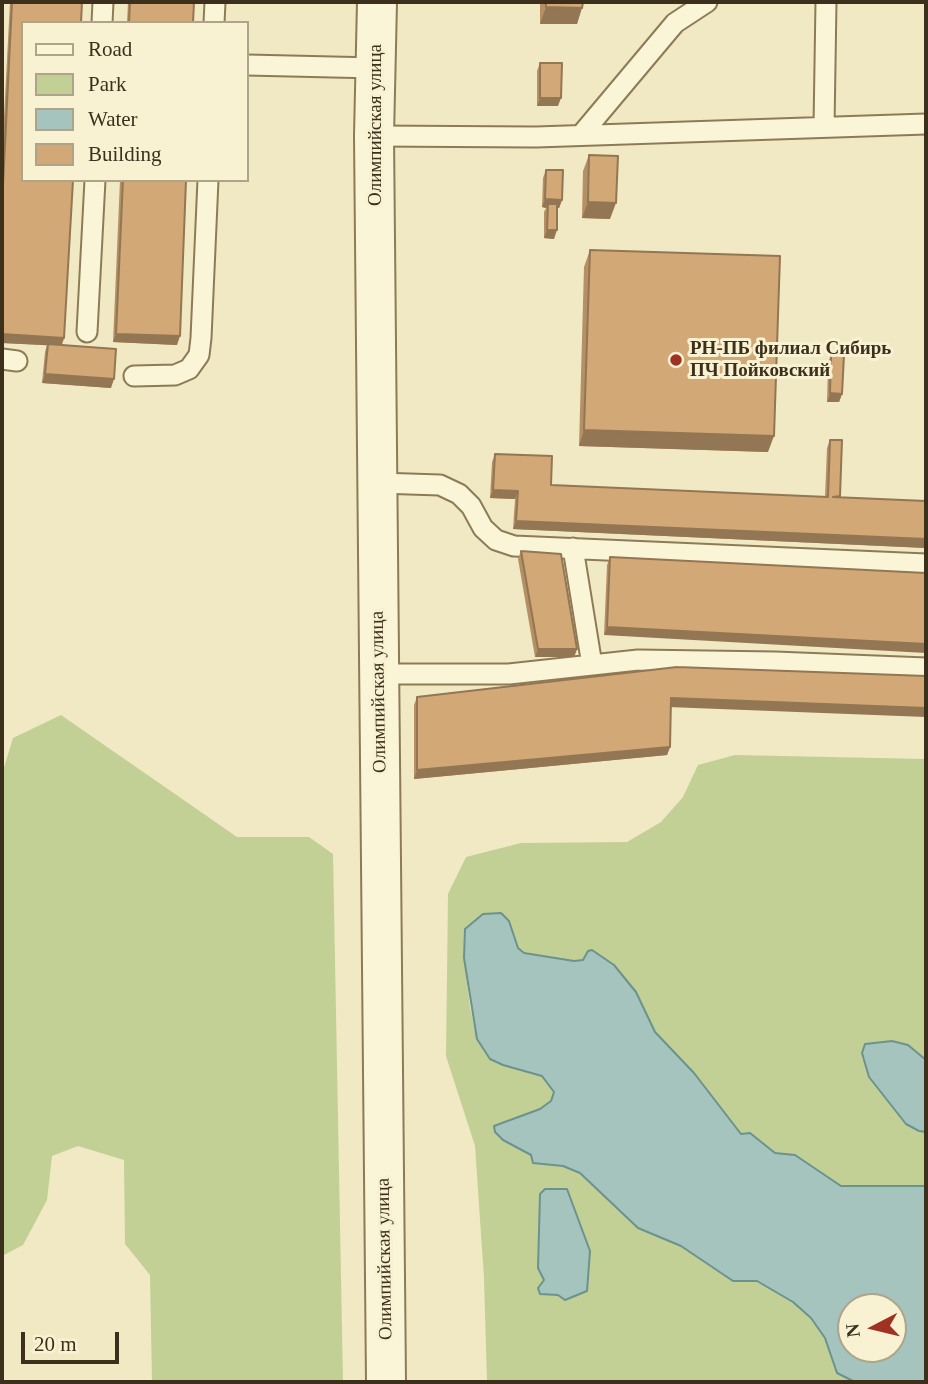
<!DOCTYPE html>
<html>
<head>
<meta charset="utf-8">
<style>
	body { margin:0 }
	#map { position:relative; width:928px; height:1384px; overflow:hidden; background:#f1e9c3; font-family:Georgia,serif }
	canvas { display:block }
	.frame { position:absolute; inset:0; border:4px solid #3c301d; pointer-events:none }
	.legend { position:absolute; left:21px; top:21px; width:228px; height:161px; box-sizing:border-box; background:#f8f2d3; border:2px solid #ada48a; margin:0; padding:9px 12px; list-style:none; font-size:21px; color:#3c301d }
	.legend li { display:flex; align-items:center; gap:14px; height:35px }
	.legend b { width:35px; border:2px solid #ada48a }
	.north { position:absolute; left:837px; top:1293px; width:70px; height:70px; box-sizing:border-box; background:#f8f2d3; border:2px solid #ada48a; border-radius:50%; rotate:263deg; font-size:19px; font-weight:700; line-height:28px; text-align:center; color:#3c301d }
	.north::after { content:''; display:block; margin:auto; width:24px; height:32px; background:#a03224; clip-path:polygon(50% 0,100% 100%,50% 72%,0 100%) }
	.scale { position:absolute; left:21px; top:1332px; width:98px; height:32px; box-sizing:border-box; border:4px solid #3c301d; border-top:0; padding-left:9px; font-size:21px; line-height:24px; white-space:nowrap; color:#3c301d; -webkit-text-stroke:5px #f8f2d3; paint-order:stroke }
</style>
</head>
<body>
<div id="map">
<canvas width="928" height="1384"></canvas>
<div class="frame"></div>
<ul class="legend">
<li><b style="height:9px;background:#fbf5d7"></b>Road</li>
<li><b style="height:19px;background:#c2d096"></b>Park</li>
<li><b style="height:19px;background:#a5c4be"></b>Water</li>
<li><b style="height:19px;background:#d2a876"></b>Building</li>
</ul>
<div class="north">N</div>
<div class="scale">20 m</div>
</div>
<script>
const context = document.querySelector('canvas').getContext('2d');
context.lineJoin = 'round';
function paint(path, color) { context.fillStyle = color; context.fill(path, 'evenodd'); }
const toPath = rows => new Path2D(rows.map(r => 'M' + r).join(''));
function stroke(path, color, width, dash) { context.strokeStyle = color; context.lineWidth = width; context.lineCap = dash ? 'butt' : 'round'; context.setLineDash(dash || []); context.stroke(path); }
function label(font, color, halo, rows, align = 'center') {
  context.font = font + ' Georgia,serif'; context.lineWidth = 6; context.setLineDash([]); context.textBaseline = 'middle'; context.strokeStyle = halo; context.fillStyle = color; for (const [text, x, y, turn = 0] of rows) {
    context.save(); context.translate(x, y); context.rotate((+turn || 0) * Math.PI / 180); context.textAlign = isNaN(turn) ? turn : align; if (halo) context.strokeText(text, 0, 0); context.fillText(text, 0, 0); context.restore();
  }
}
const green = toPath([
	[61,715,237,837,309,837,333,854,343,1382,152,1382,150,1275,125,1244,124,1160,78,1146,52,1156,47,1200,23,1245,2,1256,2,774,13,738],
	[735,755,926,759,926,1060,908,1045,869,1077,906,1124,919,1131,926,1132,926,1186,841,1186,795,1155,775,1153,750,1133,741,1134,694,1073,655,1032,636,992,588,951,583,960,574,961,524,953,518,948,509,921,465,929,464,958,470,1007,477,1039,503,1065,542,1076,554,1092,551,1101,540,1109,495,1126,503,1140,531,1155,533,1163,563,1166,580,1173,638,1228,681,1246,732,1281,757,1281,793,1302,811,1318,825,1338,837,1373,855,1382,487,1382,484,1278,475,1146,446,1056,448,894,466,857,521,843,627,842,661,822,683,797,698,765]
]);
const water = toPath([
	[501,913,509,921,518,948,524,953,574,961,583,960,588,951,592,950,614,965,636,992,655,1032,694,1073,741,1134,750,1133,775,1153,795,1155,841,1186,926,1186,926,1382,855,1382,837,1373,825,1338,811,1318,793,1302,757,1281,733,1281,681,1246,638,1228,580,1173,563,1166,533,1163,531,1155,503,1140,495,1132,494,1126,540,1109,551,1101,554,1092,542,1076,503,1065,490,1059,477,1039,464,958,465,929,483,914,501,913],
	[851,1307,893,1307,893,1349,851,1349,851,1307],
	[892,1041,908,1045,926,1060,926,1132,919,1131,906,1124,869,1077,862,1053,865,1044,892,1041],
	[545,1189,567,1189,590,1251,587,1291,565,1300,558,1295,540,1294,538,1288,544,1280,538,1268,540,1194,545,1189]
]);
const service = toPath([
	[102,23,103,2],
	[214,23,215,2],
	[247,65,376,68],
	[824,127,826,2],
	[581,135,675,23,707,2],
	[374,136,536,137,926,124],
	[87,332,95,180],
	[2,359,17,361],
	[134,376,175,375,189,369,199,355,201,338,208,180],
	[378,483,440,485,459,494,471,506,483,528,496,540,514,546,926,564],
	[573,548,592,665],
	[379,674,509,674,638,660,775,662,926,668]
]);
const minor = toPath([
	[377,2,374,136,386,1382]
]);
const wall = toPath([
	[10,2,82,2,64,338,62,345,111,388,42,383,45,352,47,345,2,343,2,155],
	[128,2,194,2,193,23,127,23],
	[540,2,583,2,577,24,540,24],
	[540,63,558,106,537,106,537,71],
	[589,155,610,219,582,218,583,171],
	[546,170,562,200,559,208,557,208,554,239,544,238,544,212,546,208,542,207,543,178],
	[120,180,186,180,177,345,113,342],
	[590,250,768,452,579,446,584,267],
	[831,355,842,394,839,402,827,402,828,363],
	[830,440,840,498,926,501,926,548,513,529,515,499,490,498,492,462,495,454,551,485,825,497,827,448],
	[521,551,577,649,574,657,535,657,518,559],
	[610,557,926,573,604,635,607,565],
	[417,697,671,707,670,747,667,755,414,779,414,705]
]);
const shadedWall = toPath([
	[546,7,582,8,577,24,540,24],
	[540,98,561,98,558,106,537,106],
	[545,199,562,200,559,208,547,208,548,204,546,208,542,207],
	[588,202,616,203,610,219,582,218],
	[547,230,557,230,554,239,544,238],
	[2,334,64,338,61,346,2,343],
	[116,334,180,336,177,345,113,342],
	[45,374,114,379,111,388,42,383],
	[830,393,842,394,839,402,827,402],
	[584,430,774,436,768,452,579,446],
	[493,490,518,491,515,499,490,498],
	[516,521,926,539,926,548,513,529],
	[607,627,926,644,926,653,604,635],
	[538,649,577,649,574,657,535,657],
	[671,698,926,708,926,717,668,707],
	[670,747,667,755,414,779,417,770]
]);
const building = toPath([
	[12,2,82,2,81,23,23,23,23,180,73,180,64,338,2,334,2,205,12,2],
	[130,2,194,2,193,23,129,23,130,2],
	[546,2,583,2,582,8,546,7,546,2],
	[540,63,562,63,561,98,540,98,540,63],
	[589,155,618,156,616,203,588,202,589,155],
	[546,170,563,170,562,200,545,199,546,170],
	[123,180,186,180,180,336,116,334,123,180],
	[548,204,557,204,557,230,547,230,548,204],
	[590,250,780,256,774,436,584,430,590,250],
	[48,344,116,349,114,379,45,374,48,344],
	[831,355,844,355,842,394,830,393,831,355],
	[830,440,842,440,840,496,833,497,926,501,926,539,516,521,518,491,493,490,495,454,552,456,551,485,828,497,830,440],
	[521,551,561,554,577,649,538,649,521,551],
	[610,557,926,573,926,644,607,627,610,557],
	[677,667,926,676,926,708,671,698,670,747,417,770,417,697,677,667]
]);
const markers = [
	[676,360,7,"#a03224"]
];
const streetNames = [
	["Олимпийская улица",376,125,-90],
	["Олимпийская улица",379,692,-91],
	["Олимпийская улица",385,1259,-91]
];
const poiNames = [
	["РН-ПБ филиал Сибирь",690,349],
	["ПЧ Пойковский",690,371]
];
paint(green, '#c2d096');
paint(water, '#a5c4be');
stroke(water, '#6b938e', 2);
stroke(service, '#8d7b58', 23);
stroke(minor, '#8d7b58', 42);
stroke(service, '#fbf5d7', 19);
stroke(minor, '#fbf5d7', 38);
paint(wall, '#b59065');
paint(shadedWall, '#937653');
paint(building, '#d2a876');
stroke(building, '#937653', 2);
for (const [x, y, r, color] of markers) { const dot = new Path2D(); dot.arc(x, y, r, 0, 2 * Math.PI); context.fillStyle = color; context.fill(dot); stroke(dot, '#f8f2d3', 2.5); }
label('19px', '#3c301d', '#f8f2d3', streetNames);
label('bold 19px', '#3c301d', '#f8f2d3', poiNames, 'left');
</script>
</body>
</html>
